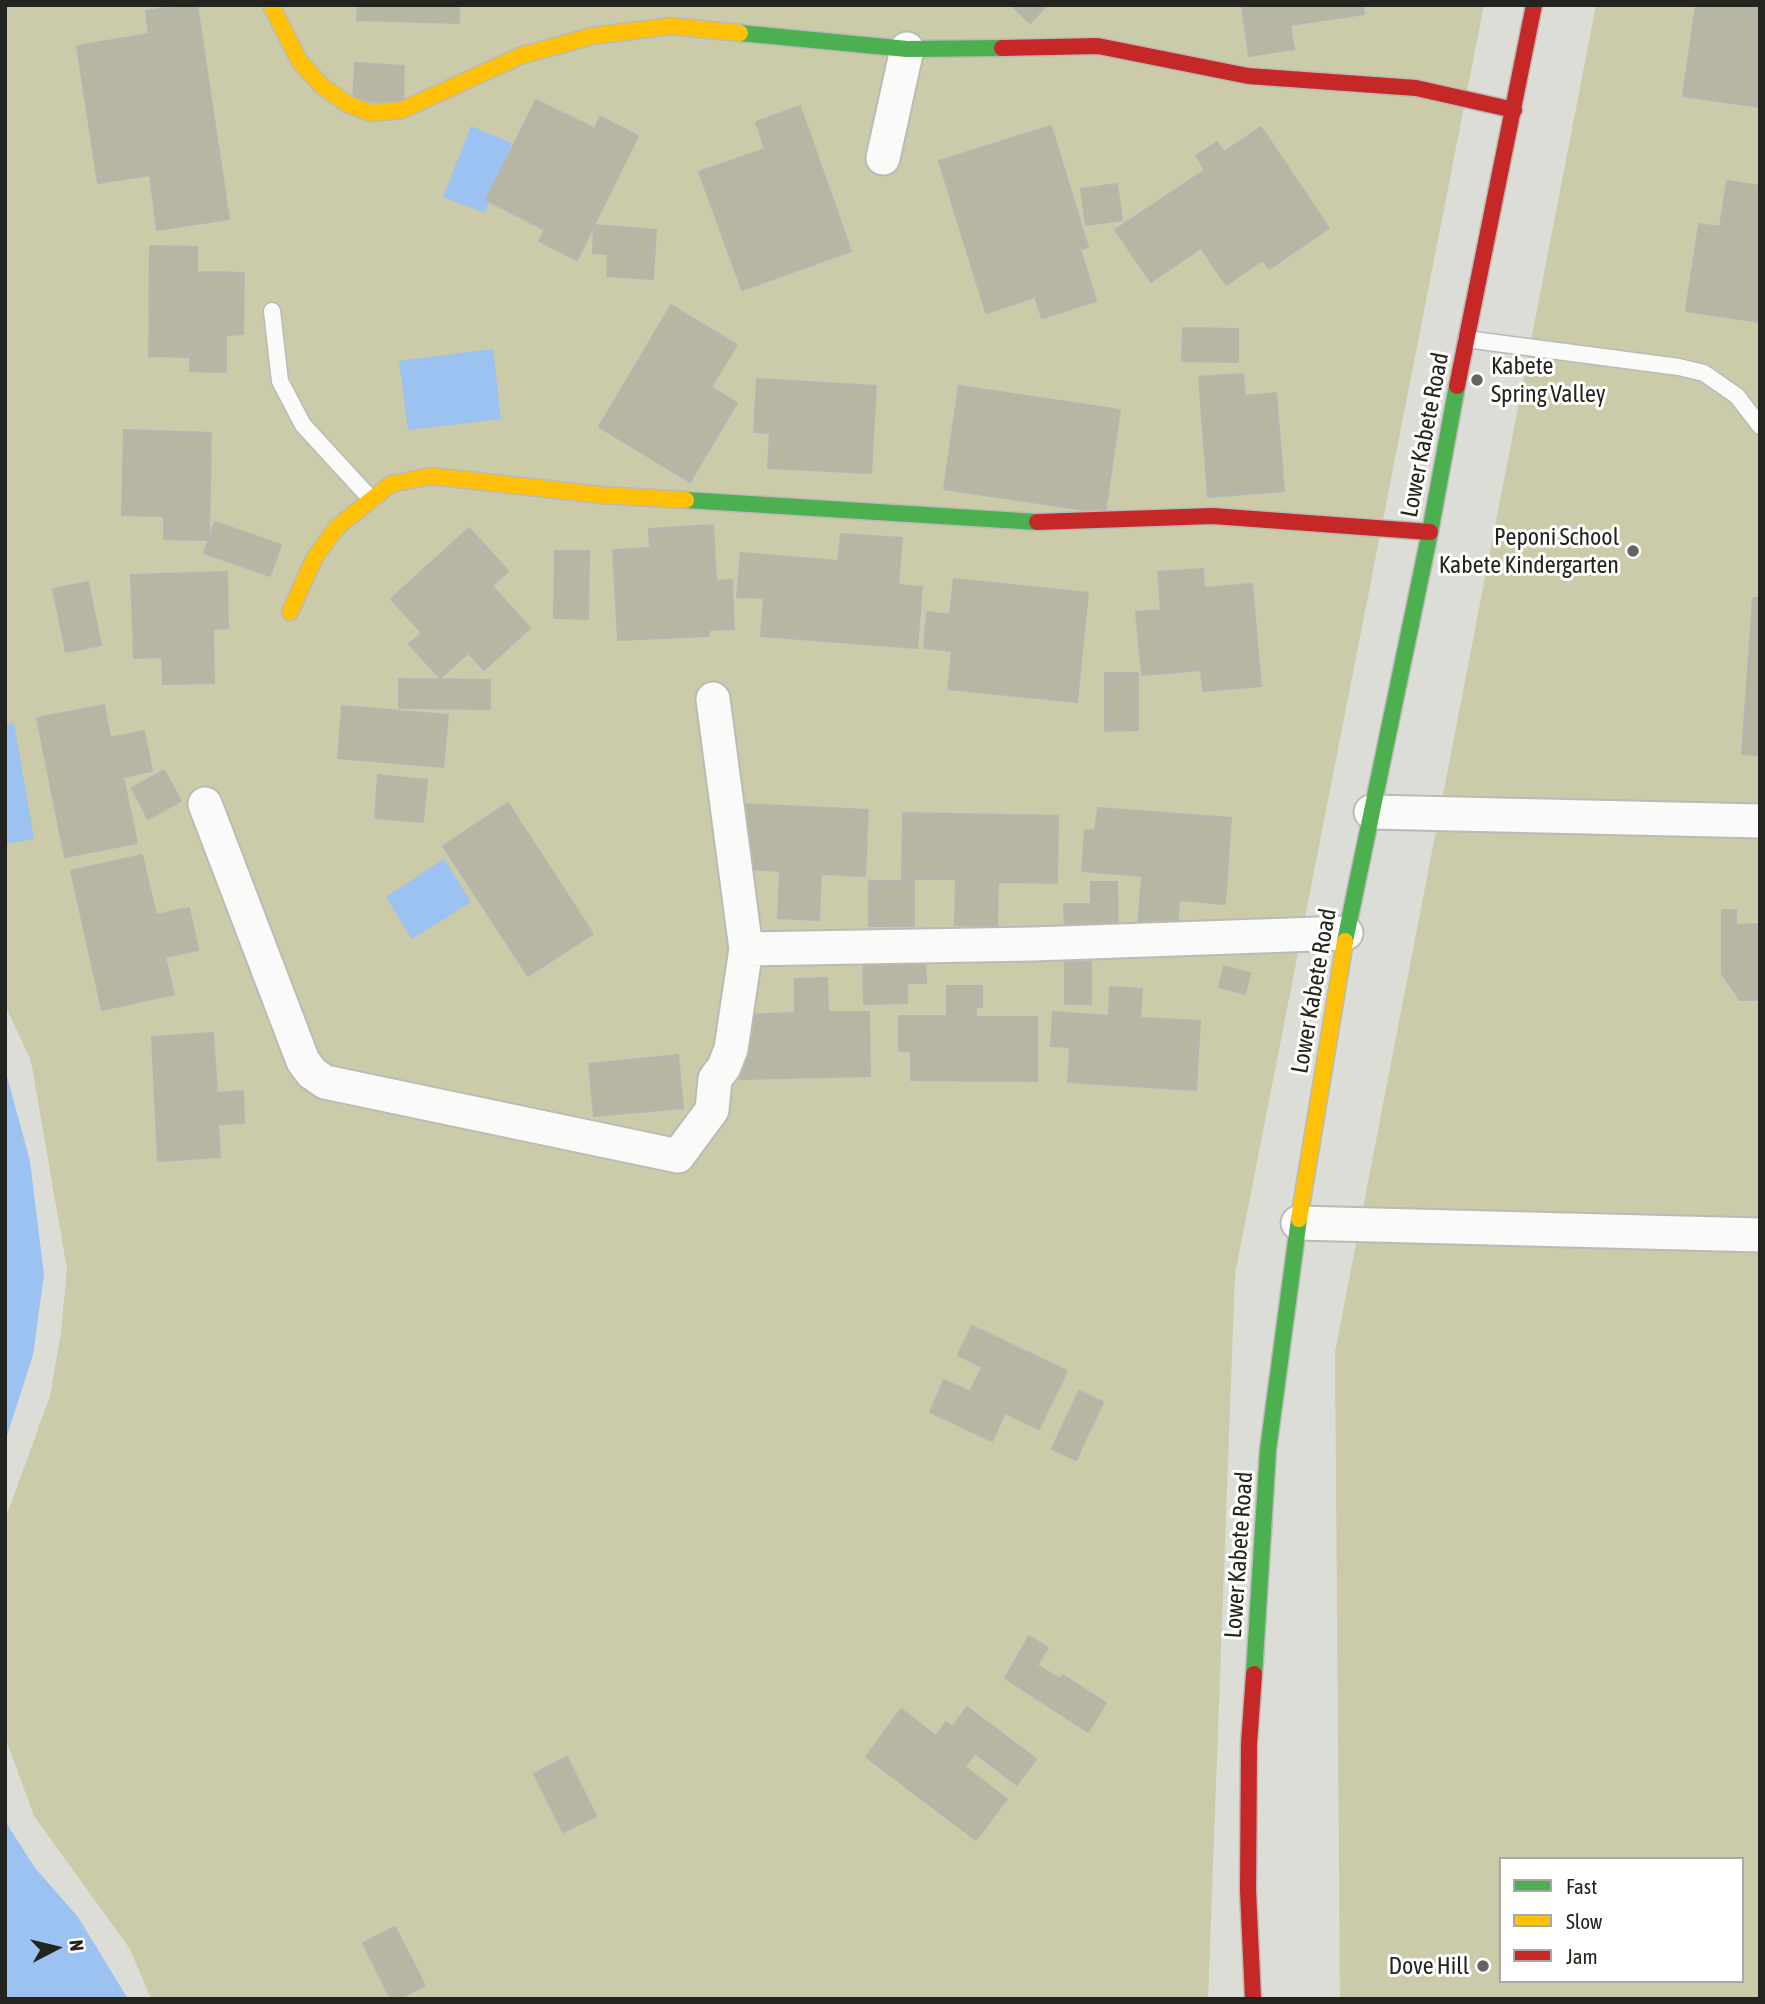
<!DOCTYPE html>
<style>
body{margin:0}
#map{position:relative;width:1765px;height:2004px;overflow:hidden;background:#ddddd8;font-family:"Asap Condensed",sans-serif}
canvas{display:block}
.frame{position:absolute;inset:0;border:7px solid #232320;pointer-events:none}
.legend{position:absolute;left:1499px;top:1857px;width:245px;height:126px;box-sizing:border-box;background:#fffffe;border:2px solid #a7a7a5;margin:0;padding:9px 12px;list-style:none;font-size:21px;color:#232320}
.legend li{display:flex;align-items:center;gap:14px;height:35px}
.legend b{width:35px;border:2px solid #a7a7a5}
.north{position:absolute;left:21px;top:1913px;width:70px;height:70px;-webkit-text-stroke:5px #fffffe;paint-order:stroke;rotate:83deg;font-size:19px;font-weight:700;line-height:28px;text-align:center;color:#232320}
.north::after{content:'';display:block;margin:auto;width:24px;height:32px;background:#232320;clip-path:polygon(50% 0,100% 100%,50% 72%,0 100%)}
</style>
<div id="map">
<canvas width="1765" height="2004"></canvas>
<div class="frame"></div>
<ul class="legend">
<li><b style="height:9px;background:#4caf50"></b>Fast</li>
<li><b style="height:9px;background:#ffc107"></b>Slow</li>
<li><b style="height:9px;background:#c62828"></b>Jam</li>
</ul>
<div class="north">N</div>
</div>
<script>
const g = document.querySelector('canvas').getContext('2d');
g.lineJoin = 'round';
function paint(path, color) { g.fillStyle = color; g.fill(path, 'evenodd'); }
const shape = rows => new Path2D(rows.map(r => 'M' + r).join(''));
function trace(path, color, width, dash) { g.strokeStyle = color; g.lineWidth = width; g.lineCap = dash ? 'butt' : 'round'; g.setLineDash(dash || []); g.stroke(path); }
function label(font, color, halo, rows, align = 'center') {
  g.font = font + ' "Asap Condensed",sans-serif'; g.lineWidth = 6; g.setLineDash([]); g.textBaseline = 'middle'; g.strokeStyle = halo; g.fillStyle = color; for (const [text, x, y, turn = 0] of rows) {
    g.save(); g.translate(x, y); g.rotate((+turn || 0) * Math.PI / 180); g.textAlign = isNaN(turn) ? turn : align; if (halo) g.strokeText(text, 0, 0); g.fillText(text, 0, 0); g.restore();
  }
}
const green = shape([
 [5,5,1484,5,1235,1274,1208,1999,151,1999,130,1949,34,1816,5,1737,5,1520,50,1396,61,1333,67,1269,31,1061,5,1005],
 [1596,5,1760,5,1760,1999,1340,1999,1335,1352],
 [1501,1859,1742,1859,1742,1981,1501,1981]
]);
const water = shape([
 [471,126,512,143,485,213,443,197],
 [493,349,501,419,408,430,399,361],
 [14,723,34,839,5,844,5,725],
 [444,859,471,902,412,939,386,897],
 [5,1069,30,1161,44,1275,33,1355,5,1442],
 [5,1821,35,1868,78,1917,128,1999,5,1999]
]);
const building = shape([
 [185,5,197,5,229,219,157,230,150,175,98,183,77,46,149,34,146,11,185,5],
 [358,5,459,5,459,23,357,20,358,5],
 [1011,5,1047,5,1030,23,1011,5],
 [1242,5,1363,5,1364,14,1290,25,1294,49,1249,56,1242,5],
 [1696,5,1760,5,1760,107,1683,96,1696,5],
 [355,63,404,66,403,103,353,100,355,63],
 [536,100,595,129,600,117,638,136,577,260,539,241,545,230,486,200,536,100],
 [800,106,851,251,742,290,699,172,765,149,756,122,800,106],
 [1051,126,1088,247,1080,249,1096,301,1042,318,1035,297,986,313,939,161,1051,126],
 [1261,127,1329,228,1269,269,1263,260,1226,285,1201,248,1151,282,1115,230,1205,170,1196,156,1217,142,1224,152,1261,127],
 [1727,181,1760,186,1760,322,1686,311,1699,224,1720,227,1727,181],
 [1117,184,1122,220,1086,225,1081,189,1117,184],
 [594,225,656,230,653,279,607,276,608,254,593,253,594,225],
 [150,246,197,247,197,272,244,273,243,334,226,335,226,372,190,371,190,357,149,356,150,246],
 [671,305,737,345,711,387,737,403,690,482,599,427,671,305],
 [1183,328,1238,329,1238,362,1182,361,1183,328],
 [1243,374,1245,396,1276,393,1284,491,1208,497,1199,377,1243,374],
 [757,379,876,386,871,473,768,468,770,433,754,432,757,379],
 [959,386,1120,410,1105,513,944,489,959,386],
 [124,430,211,433,209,540,164,539,164,516,122,515,124,430],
 [215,522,281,545,270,576,204,553,215,522],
 [713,525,716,581,732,580,734,629,709,630,709,636,618,640,613,550,650,548,649,529,713,525],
 [469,528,508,571,492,586,530,628,484,670,468,653,440,678,409,644,422,633,391,599,469,528],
 [841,534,902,538,898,585,922,587,917,648,761,636,764,598,737,597,741,553,838,561,841,534],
 [555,551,589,551,588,619,554,618,555,551],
 [1203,569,1204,588,1252,584,1261,686,1203,691,1201,670,1142,675,1136,612,1161,610,1158,572,1203,569],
 [227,572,228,628,213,629,214,683,163,684,162,657,134,658,131,575,227,572],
 [954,579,1088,593,1077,702,948,689,952,651,924,648,927,612,950,615,954,579],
 [88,582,101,645,66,652,53,589,88,582],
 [1753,598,1760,598,1760,756,1742,754,1753,598],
 [1105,673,1138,673,1138,730,1105,731,1105,673],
 [399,679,490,680,490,709,399,708,399,679],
 [104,705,110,738,144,731,152,771,123,777,137,843,65,857,37,718,104,705],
 [342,706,448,715,443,767,338,758,342,706],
 [164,770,181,801,148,819,132,788,164,770],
 [378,775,427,780,423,822,375,818,378,775],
 [508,803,593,934,528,976,443,846,508,803],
 [742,804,868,810,865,876,821,874,819,920,778,918,780,871,739,868,742,804],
 [1098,808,1231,818,1225,904,1179,900,1177,929,1138,926,1142,876,1082,871,1085,830,1095,831,1098,808],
 [903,813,1058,816,1057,883,998,882,997,926,955,925,956,879,902,879,903,813],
 [142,855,156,915,189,908,198,950,165,957,174,994,102,1010,71,871,142,855],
 [869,881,914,881,914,926,869,926,869,881],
 [1091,882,1117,882,1118,932,1065,933,1064,904,1091,904,1091,882],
 [1722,910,1736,910,1736,925,1760,924,1760,1000,1740,1000,1722,974,1722,910],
 [925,958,926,983,907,983,907,1003,864,1004,863,960,925,958],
 [1065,962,1091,962,1091,1004,1065,1004,1065,962],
 [1224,966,1250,973,1245,994,1219,987,1224,966],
 [827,978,828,1012,869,1012,870,1076,740,1079,739,1015,795,1013,795,979,827,978],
 [947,986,982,986,982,1007,976,1007,976,1017,1037,1017,1037,1081,911,1080,911,1051,899,1051,899,1016,947,1016,947,986],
 [1110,987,1142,989,1140,1018,1200,1021,1196,1090,1068,1082,1070,1047,1051,1046,1053,1012,1109,1016,1110,987],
 [213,1033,217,1093,243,1091,244,1123,218,1124,220,1157,158,1161,152,1037,213,1033],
 [678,1055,683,1108,594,1116,589,1064,678,1055],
 [972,1326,1067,1371,1039,1429,1005,1413,992,1441,930,1412,944,1380,970,1392,982,1367,958,1355,972,1326],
 [1079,1391,1103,1402,1076,1460,1052,1449,1079,1391],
 [1029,1636,1048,1648,1037,1665,1060,1679,1063,1675,1106,1703,1088,1732,1005,1678,1029,1636],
 [967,1707,1036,1759,1017,1785,975,1753,965,1767,1007,1799,976,1840,866,1757,901,1709,936,1736,946,1722,952,1727,967,1707],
 [567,1757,596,1816,563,1832,534,1774,567,1757],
 [395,1927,425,1986,398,1999,391,1999,363,1943,395,1927]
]);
const lane = shape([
 [272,311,280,381,303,425,371,499],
 [1466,339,1679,367,1704,373,1737,396,1760,426]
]);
const street = shape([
 [883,158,907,49],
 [205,804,303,1061,312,1073,325,1082,678,1156,712,1110,715,1079,724,1067,731,1049,746,949,713,699],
 [1371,812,1760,821],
 [746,949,1033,944,1346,933],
 [1298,1223,1760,1235]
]);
const fast = shape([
 [740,33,907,49,1002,48],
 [686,500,1037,522],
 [1345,941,1430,532,1457,386],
 [1254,1674,1268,1450,1299,1219]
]);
const slow = shape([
 [271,5,300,62,322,86,347,104,371,113,402,110,520,56,592,36,671,26,740,33],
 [290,612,315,557,337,527,391,484,431,476,601,495,686,500],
 [1299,1219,1345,941]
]);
const jam = shape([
 [1002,48,1098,46,1248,76,1416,88,1514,110],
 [1457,386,1534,5],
 [1037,522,1213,516,1430,532],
 [1253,1999,1248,1890,1249,1744,1254,1674]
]);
const markers = [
 [1477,380,7,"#646460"],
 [1633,551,7,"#646460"],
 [1483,1966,7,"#646460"]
];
const poiNames = [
 ["Kabete",1491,366,"left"],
 ["Spring Valley",1491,394,"left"],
 ["Peponi School",1619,537],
 ["Kabete Kindergarten",1619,565],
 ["Dove Hill",1469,1966]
];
const streetNames = [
 ["Lower Kabete Road",1425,435,-79],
 ["Lower Kabete Road",1314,991,-80],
 ["Lower Kabete Road",1239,1555,-86]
];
paint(green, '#cbcaa9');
paint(water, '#9bc2f0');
paint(building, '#b7b6a3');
trace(building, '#b5b5b2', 2);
trace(lane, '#babab7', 19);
trace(street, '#babab7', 37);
trace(fast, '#babab7', 19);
trace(slow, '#babab7', 19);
trace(jam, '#babab7', 19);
trace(lane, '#fafaf9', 16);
trace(street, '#fafaf9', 33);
trace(fast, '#4caf50', 16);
trace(slow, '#ffc107', 16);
trace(jam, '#c62828', 16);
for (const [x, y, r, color] of markers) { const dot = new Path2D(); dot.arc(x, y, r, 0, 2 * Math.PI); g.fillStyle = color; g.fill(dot); trace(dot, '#fffffe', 2.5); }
label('24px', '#232320', '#fffffe', poiNames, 'right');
label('24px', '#232320', '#fffffe', streetNames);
</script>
